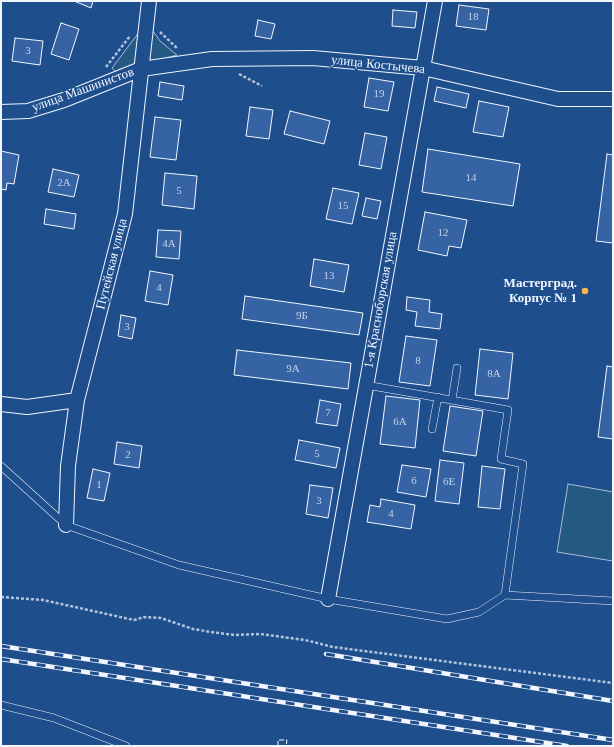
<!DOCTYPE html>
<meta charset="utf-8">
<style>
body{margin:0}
#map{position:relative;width:614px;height:747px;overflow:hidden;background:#1f4e8c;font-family:Georgia,serif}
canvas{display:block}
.frame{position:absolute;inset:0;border:2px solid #f2f6ff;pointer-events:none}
</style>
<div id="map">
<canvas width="614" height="747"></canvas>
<div class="frame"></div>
</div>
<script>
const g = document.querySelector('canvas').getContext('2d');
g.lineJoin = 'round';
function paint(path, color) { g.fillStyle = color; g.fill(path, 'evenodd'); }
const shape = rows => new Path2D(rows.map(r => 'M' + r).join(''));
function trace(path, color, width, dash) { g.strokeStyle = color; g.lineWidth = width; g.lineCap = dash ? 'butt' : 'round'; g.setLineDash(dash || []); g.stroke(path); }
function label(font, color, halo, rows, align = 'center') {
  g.font = font + ' Georgia,serif'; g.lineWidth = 3; g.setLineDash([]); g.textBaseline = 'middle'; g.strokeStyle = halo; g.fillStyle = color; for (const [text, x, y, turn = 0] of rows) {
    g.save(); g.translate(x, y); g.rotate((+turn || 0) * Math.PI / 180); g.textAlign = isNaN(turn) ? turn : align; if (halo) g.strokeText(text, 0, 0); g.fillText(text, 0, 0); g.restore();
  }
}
const green = shape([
 [150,27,160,41,177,55,147,63,150,27],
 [137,35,139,41,135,65,117,73,112,68,137,35],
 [568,484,613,492,613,561,557,552,568,484]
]);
const building = shape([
 [74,1,93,1,91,8,74,1],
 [459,5,489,9,486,30,456,26,459,5],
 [393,10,417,12,415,28,392,26,393,10],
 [258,20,275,24,271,39,255,36,258,20],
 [61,23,79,29,69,60,51,54,61,23],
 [15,38,43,41,40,65,12,61,15,38],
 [369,78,394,82,388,111,364,107,369,78],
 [160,82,184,86,182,100,158,96,160,82],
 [437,87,469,94,466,108,434,101,437,87],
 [479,101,509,107,503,137,473,132,479,101],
 [250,107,273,110,269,139,246,136,250,107],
 [290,111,330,121,324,144,284,134,290,111],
 [155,117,181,120,176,160,150,157,155,117],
 [365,133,387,137,381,169,359,165,365,133],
 [428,149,520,164,513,206,422,192,428,149],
 [1,151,19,155,14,184,7,183,6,190,1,189,1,151],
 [607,154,613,155,613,243,596,241,607,154],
 [53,169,79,175,74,197,48,192,53,169],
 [165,173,197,176,194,209,162,205,165,173],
 [333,188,359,193,352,224,326,219,333,188],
 [366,198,381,201,377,219,362,216,366,198],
 [46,209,76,214,74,229,44,224,46,209],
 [425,212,467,220,461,248,449,246,447,256,418,250,425,212],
 [158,230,181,231,179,259,156,257,158,230],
 [314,259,349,265,344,292,310,286,314,259],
 [150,271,173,275,168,305,145,301,150,271],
 [245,296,363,313,359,335,242,319,245,296],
 [407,297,430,300,429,312,442,314,440,329,415,326,417,312,406,310,407,297],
 [121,315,136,318,132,339,118,336,121,315],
 [406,336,437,340,430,386,399,382,406,336],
 [480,349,513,353,508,399,475,395,480,349],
 [237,350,351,363,348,389,234,375,237,350],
 [607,366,613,367,613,439,598,437,607,366],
 [386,396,420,400,415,448,380,444,386,396],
 [320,400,341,404,337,426,316,423,320,400],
 [450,406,483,411,476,456,443,451,450,406],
 [299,440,340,448,336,468,295,460,299,440],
 [117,442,142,446,139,468,114,464,117,442],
 [440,460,464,463,459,504,435,501,440,460],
 [402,465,431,469,426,497,397,492,402,465],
 [482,466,505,469,500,509,478,507,482,466],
 [93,469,110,473,104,501,87,498,93,469],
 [310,485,333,488,328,518,306,514,310,485],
 [381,499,415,505,411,529,367,522,370,505,380,507,381,499]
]);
const path = shape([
 [160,32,178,49],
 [106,67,130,36],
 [239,74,262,86],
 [1,597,43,600,134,620,144,617,161,618,193,629,211,632,234,635,260,634,305,640,333,647,613,683]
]);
const service = shape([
 [366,385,508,410,501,459,523,464,505,595],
 [452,400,457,368],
 [432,429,438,397],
 [1,466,66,525,179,565,328,599,447,619,479,612,505,595,613,601],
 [1,705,54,718,126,746]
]);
const minor = shape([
 [1,112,28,111,64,100,141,69,212,59,313,58,423,68,558,99,613,99],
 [1,404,27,407,77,400],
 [66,525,68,466,77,400,125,214,149,1],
 [328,599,435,1]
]);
const rail = shape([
 [1,646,613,740],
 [326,654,613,701],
 [1,659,567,746]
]);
const fence = shape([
 [278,746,278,740,287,740,286,746]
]);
const markers = [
 [585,291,4,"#ffb74d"]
];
const numberNames = [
 ["18",473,17],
 ["3",28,51],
 ["19",379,94],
 ["14",471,178],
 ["2А",64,183],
 ["5",179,191],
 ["15",343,206],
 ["12",443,233],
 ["4А",169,244],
 ["13",329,276],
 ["4",159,288],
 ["9Б",302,316],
 ["3",127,327],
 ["8",418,361],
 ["9А",293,369],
 ["8А",494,374],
 ["7",328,413],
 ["6А",400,422],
 ["5",317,454],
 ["2",128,455],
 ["6",414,481],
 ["6Е",449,482],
 ["1",99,485],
 ["3",319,501],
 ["4",391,514]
];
const streetNames = [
 ["улица Костычева",378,65,6],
 ["улица Машинистов",83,90,-20],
 ["Путейская улица",112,264,-76],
 ["1-я Красноборская улица",381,300,-80]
];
const poiNames = [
 ["Мастерград.",577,284],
 ["Корпус № 1",577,299]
];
paint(green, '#245a82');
trace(green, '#a8bbd7', 1);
paint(building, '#3563a3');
trace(building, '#f2f6ff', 1);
trace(service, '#f2f6ff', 8);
trace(minor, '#f2f6ff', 16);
trace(path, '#b3c4dc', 2.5, [3, 2]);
trace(service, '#1f4e8c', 7);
trace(minor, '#1f4e8c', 14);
trace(rail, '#f2f6ff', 4.5);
trace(rail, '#1f4e8c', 3, [9]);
trace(fence, '#f2f6ff', 1, [5, 2]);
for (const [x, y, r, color] of markers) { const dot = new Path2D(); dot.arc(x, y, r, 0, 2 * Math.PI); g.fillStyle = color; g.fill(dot); trace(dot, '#1f4e8c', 1.5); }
label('11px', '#c3d1e8', null, numberNames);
label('13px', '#f2f6ff', '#1f4e8c', streetNames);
label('bold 13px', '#f2f6ff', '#1f4e8c', poiNames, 'right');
</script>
